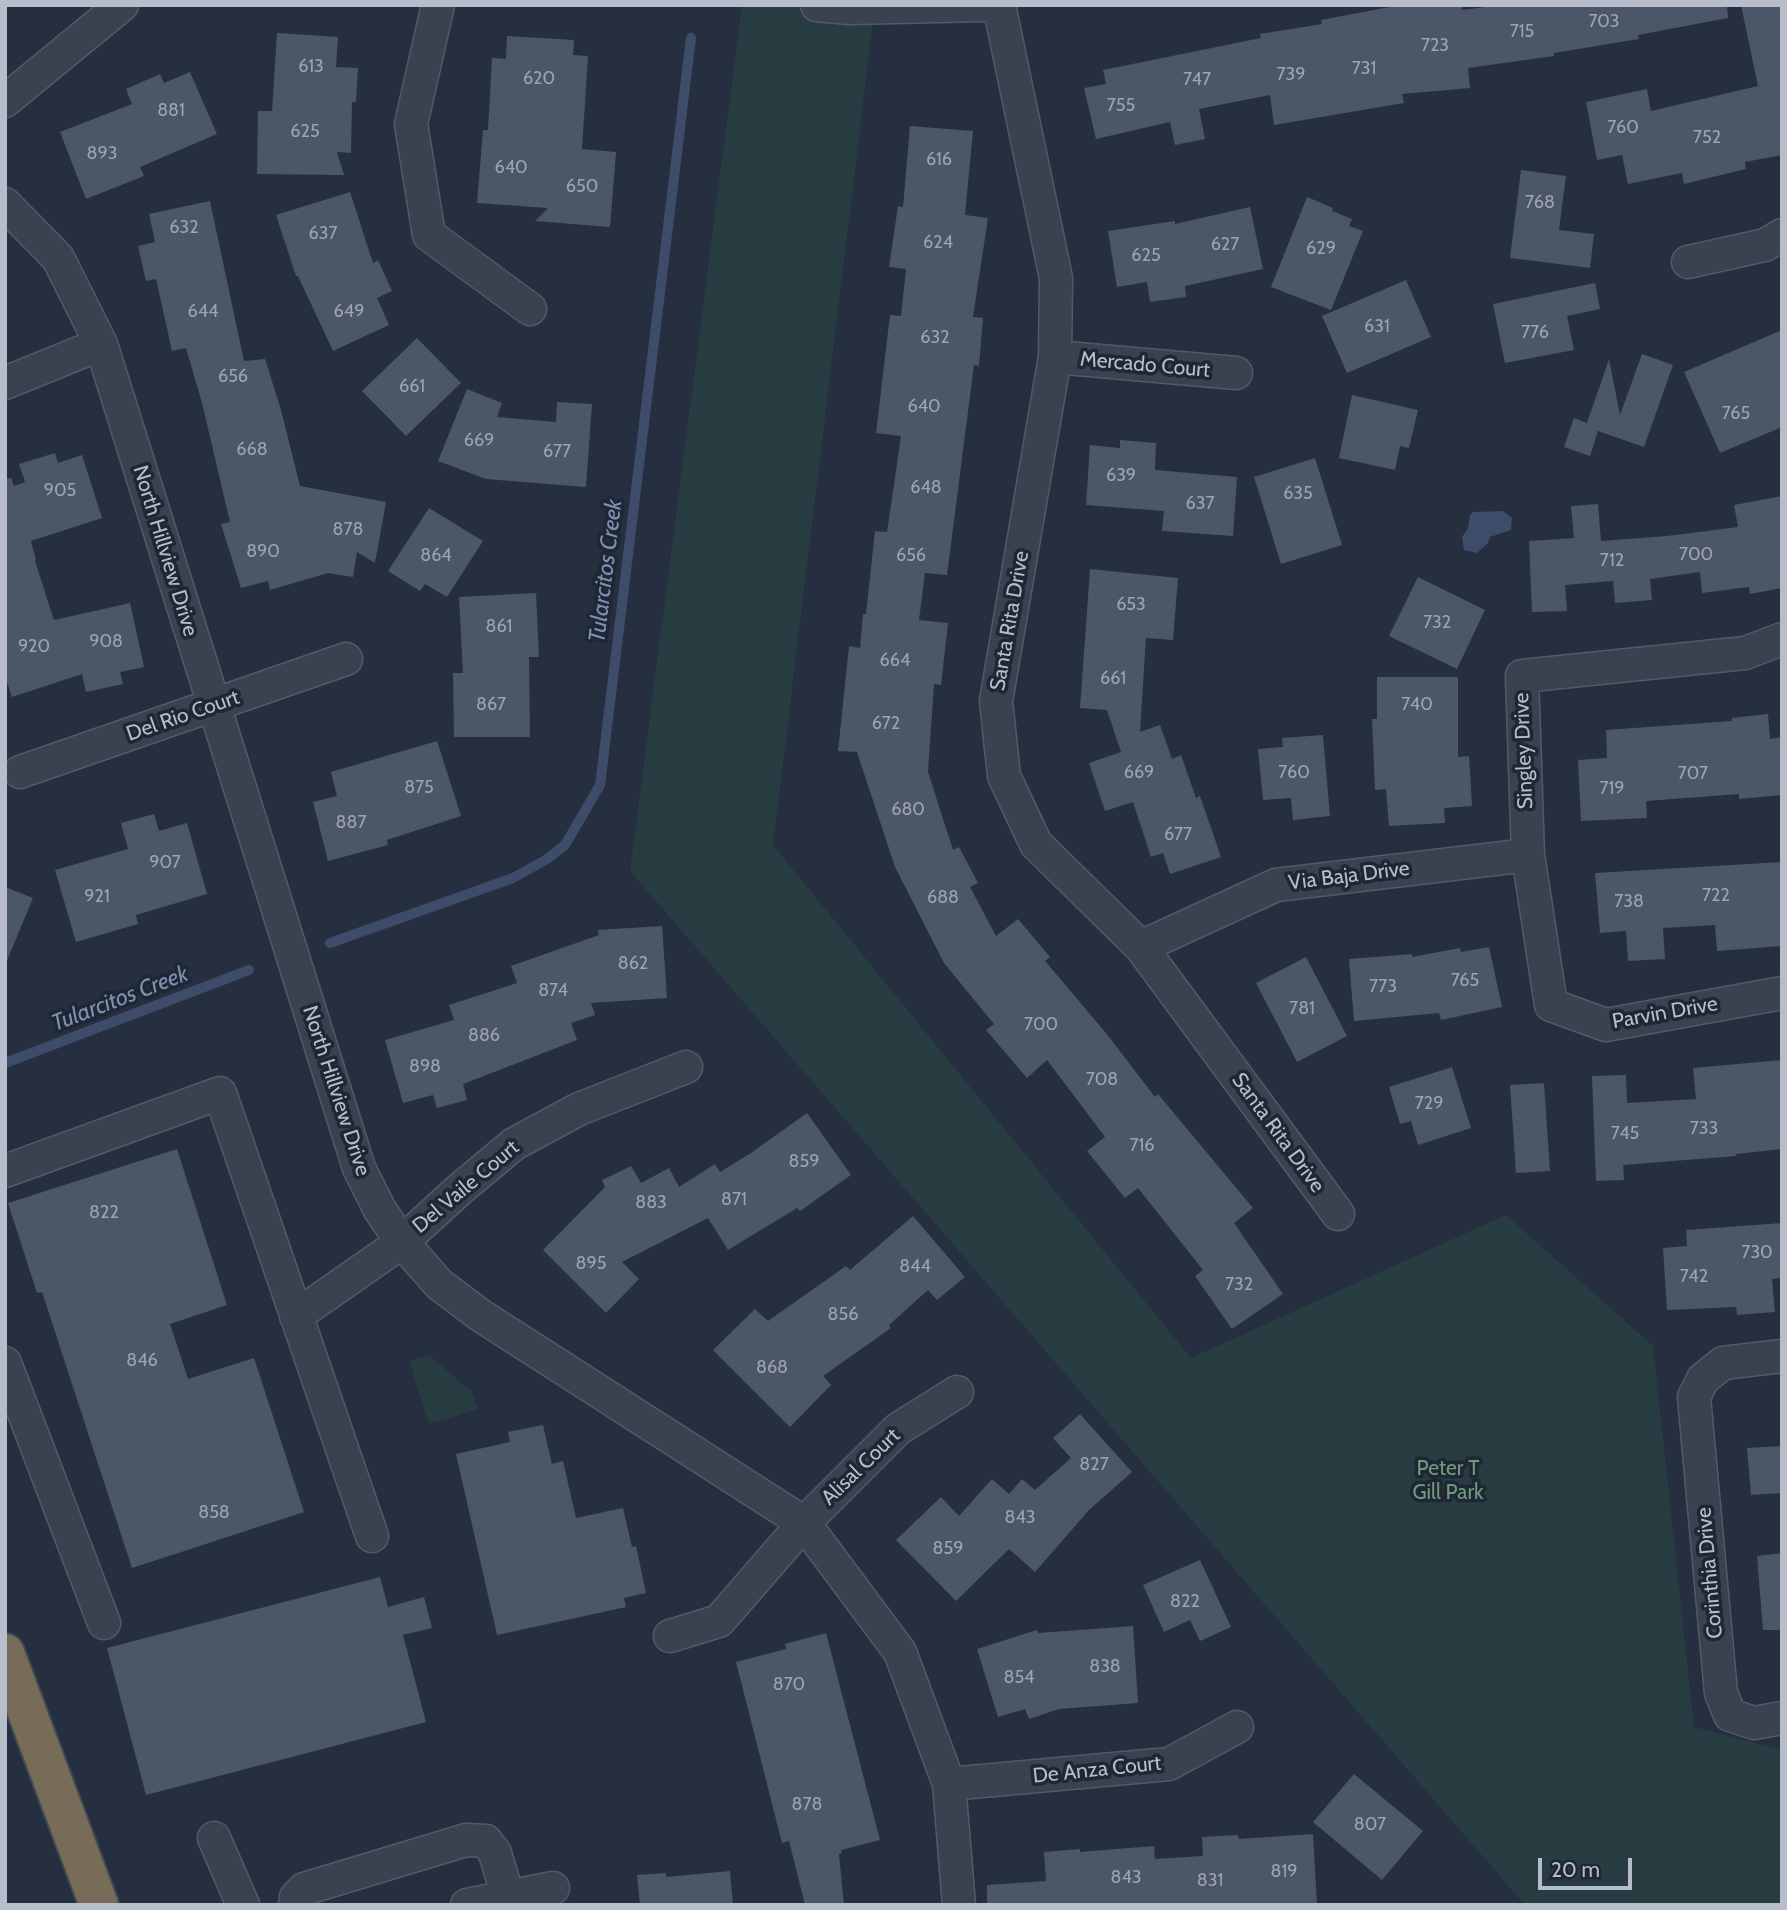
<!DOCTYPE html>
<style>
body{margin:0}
#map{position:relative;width:1787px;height:1910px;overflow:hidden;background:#262f40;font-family:Cabin,sans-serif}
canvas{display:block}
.frame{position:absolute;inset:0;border:7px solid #b7bdca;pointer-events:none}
.scale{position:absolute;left:1538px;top:1858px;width:94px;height:32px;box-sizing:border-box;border:4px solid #b7bdca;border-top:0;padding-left:9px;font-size:21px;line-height:24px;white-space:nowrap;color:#b7bdca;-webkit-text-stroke:5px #1f2735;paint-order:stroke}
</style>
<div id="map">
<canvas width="1787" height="1910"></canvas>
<div class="frame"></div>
<div class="scale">20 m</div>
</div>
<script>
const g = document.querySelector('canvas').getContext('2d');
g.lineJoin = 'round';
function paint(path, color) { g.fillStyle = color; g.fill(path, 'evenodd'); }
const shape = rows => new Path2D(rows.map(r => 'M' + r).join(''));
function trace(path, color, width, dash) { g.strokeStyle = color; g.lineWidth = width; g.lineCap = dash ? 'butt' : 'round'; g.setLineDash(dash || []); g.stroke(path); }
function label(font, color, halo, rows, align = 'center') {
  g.font = font + ' Cabin,sans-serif'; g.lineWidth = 7; g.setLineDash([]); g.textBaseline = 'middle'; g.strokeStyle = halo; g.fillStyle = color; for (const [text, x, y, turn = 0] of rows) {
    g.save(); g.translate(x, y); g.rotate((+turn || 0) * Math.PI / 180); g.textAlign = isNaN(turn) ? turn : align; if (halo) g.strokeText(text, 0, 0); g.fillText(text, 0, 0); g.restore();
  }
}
const green = shape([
 [742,5,875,5,773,845,1191,1358,1506,1215,1653,1346,1694,1727,1782,1750,1782,1905,1525,1905,630,871],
 [429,1355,472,1392,478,1409,429,1424,409,1361]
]);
const water = shape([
 [1503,511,1512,518,1511,530,1490,537,1488,543,1477,553,1464,550,1462,537,1468,528,1470,515,1473,512]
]);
const stream = shape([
 [330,943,513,878,547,859,565,845,600,785,691,38],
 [5,1063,249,970]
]);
const building = shape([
 [1400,5,1462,5,1462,10,1501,5,1727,5,1728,18,1638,35,1639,39,1554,53,1554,56,1468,68,1470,88,1402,94,1404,103,1274,125,1270,95,1199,109,1205,139,1175,145,1170,122,1096,139,1084,88,1106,84,1103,70,1261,38,1260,34,1322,24,1321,20],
 [1741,5,1782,5,1782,155,1745,162,1746,169,1684,184,1682,173,1628,184,1622,155,1597,160,1586,102,1647,89,1651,111,1758,86],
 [277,33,338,37,336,67,358,68,356,102,352,102,351,153,337,152,344,175,257,174,258,111,272,111],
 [507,36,574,40,573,55,588,56,582,149,616,152,610,227,535,221,548,208,477,203,483,130,488,130,492,58,506,59],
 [190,72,217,134,140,167,144,176,86,199,60,132,132,104,126,89,160,74,164,83],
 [910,126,973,131,965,215,988,218,973,317,983,318,979,366,974,365,947,575,925,573,919,620,948,623,941,685,934,684,928,772,953,850,959,847,978,883,970,887,996,936,1018,919,1050,957,1045,961,1106,1033,1155,1097,1158,1094,1253,1208,1234,1223,1283,1294,1232,1329,1195,1276,1203,1270,1138,1188,1125,1198,1087,1151,1105,1137,1047,1060,1027,1078,986,1030,994,1024,944,963,895,867,857,752,838,751,849,646,860,648,863,614,866,614,875,531,887,532,901,436,876,433,890,315,901,316,906,269,889,267,898,206,903,207],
 [1521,170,1566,176,1559,230,1594,234,1590,268,1510,258],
 [350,192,373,263,378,260,392,291,377,298,389,325,333,351,298,276,296,276,276,215],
 [1307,197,1333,208,1332,211,1352,219,1349,226,1363,231,1331,310,1271,287],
 [210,201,244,361,265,359,281,410,300,486,386,502,375,563,357,552,353,577,328,573,270,590,268,581,241,588,221,524,230,522,202,403,186,348,172,351,156,279,146,281,138,246,155,242,149,214],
 [1250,207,1263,269,1185,286,1186,297,1150,302,1147,282,1117,287,1108,231,1175,221,1175,224],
 [1406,280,1431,337,1347,373,1322,316],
 [1595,283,1600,309,1567,316,1574,350,1505,363,1493,304],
 [1782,330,1782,427,1720,453,1684,372],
 [417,338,461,383,406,436,362,391],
 [1642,354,1673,365,1644,447,1598,431,1590,456,1564,447,1574,418,1587,423,1609,359,1620,415],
 [467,389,502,403,497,417,556,422,557,402,592,404,586,487,486,479,438,461],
 [1352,395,1418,410,1409,448,1400,446,1395,470,1339,458],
 [1120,440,1156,443,1155,470,1237,477,1233,536,1162,531,1164,511,1086,505,1090,445,1120,448],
 [55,453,58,463,82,455,102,518,31,541,36,560,35,561,54,620,130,603,144,667,120,672,123,684,86,692,82,674,12,697,5,676,5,479,11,478,14,486,25,482,19,464],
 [1315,458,1342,545,1281,564,1254,477],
 [1782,496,1782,588,1750,594,1749,587,1702,593,1700,572,1650,579,1652,600,1615,603,1613,581,1565,585,1567,611,1532,612,1529,541,1574,538,1571,506,1598,504,1601,541,1667,536,1738,527,1734,505],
 [429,508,483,541,447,597,425,584,420,591,388,571],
 [1090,569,1178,578,1173,640,1146,638,1140,732,1160,725,1172,759,1181,755,1196,798,1200,796,1221,857,1170,874,1163,853,1151,857,1133,802,1105,811,1089,763,1121,752,1107,710,1080,708],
 [1418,577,1485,610,1457,669,1389,636],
 [536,593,539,657,529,657,530,737,454,737,453,673,463,673,459,597],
 [1377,677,1458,677,1458,757,1469,756,1472,806,1444,808,1445,823,1389,826,1386,789,1375,790,1372,719,1377,719],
 [1768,714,1770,739,1782,737,1782,795,1739,799,1739,794,1646,801,1647,818,1581,821,1578,760,1607,758,1606,730,1732,721,1732,718],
 [1323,735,1330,816,1293,820,1291,798,1263,800,1258,749,1283,747,1282,738],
 [437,741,461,816,387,840,388,845,328,861,313,802,337,796,331,772],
 [154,814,159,831,187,823,207,894,136,915,138,924,76,942,55,870,128,849,121,823],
 [1782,862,1782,946,1717,951,1715,925,1663,928,1665,959,1628,961,1626,931,1600,933,1595,873],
 [5,887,33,898,6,963,5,963],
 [662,926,667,998,591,1003,595,1015,571,1023,577,1040,463,1084,467,1100,437,1108,433,1095,403,1103,385,1040,454,1020,449,1005,517,983,511,966,599,935,598,930],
 [1489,947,1502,1007,1441,1020,1439,1013,1354,1021,1349,959,1412,954,1412,957,1460,948,1461,952],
 [1306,957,1347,1036,1297,1062,1256,983],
 [1782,1060,1782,1149,1736,1154,1736,1156,1623,1165,1624,1180,1596,1181,1592,1076,1626,1075,1627,1103,1696,1099,1693,1068],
 [1452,1067,1471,1128,1418,1145,1411,1121,1400,1124,1389,1087],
 [1544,1083,1550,1171,1516,1173,1510,1085],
 [807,1113,851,1175,800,1211,797,1208,728,1250,708,1218,622,1262,639,1279,606,1313,543,1250,605,1187,602,1180,631,1166,641,1183,669,1168,679,1187,715,1164,720,1172,751,1153],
 [177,1149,227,1305,170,1324,188,1379,254,1358,304,1512,132,1568,42,1292,37,1293,8,1203],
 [913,1216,965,1277,937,1300,928,1290,889,1325,891,1328,823,1376,831,1385,790,1427,713,1350,755,1309,768,1321,846,1266,850,1270],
 [1782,1223,1782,1278,1772,1279,1775,1312,1737,1315,1736,1307,1667,1310,1663,1248,1687,1246,1686,1230],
 [1080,1414,1132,1472,1089,1510,1035,1572,1009,1549,956,1601,896,1540,941,1497,959,1516,992,1479,1009,1494,1022,1479,1035,1490,1071,1458,1053,1438],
 [543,1425,552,1464,563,1461,576,1518,623,1508,632,1547,636,1546,646,1593,624,1598,626,1607,497,1635,456,1454,510,1442,508,1432],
 [1782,1446,1782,1493,1751,1495,1747,1448],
 [1782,1553,1782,1630,1763,1630,1757,1556],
 [1200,1560,1231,1627,1200,1641,1190,1620,1164,1632,1143,1585],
 [380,1577,388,1607,424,1597,432,1628,403,1635,426,1722,146,1795,107,1648],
 [1133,1626,1138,1703,1059,1709,1029,1719,1025,1709,998,1717,977,1649,1037,1630,1038,1633],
 [826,1633,880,1840,841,1850,842,1853,839,1854,844,1905,805,1905,789,1841,782,1843,736,1662,786,1649,785,1644],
 [1354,1774,1423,1831,1382,1880,1313,1822],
 [1313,1834,1317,1905,987,1905,987,1885,1046,1881,1044,1852,1080,1849,1080,1852,1154,1846,1155,1859,1203,1856,1202,1837,1238,1835,1239,1839],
 [730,1871,733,1905,640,1905,637,1875,666,1873,666,1877]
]);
const minor = shape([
 [438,5,411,124,429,235,530,309],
 [817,5,849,8,984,5],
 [999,5,1056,278,1055,357,996,701,1004,776,1036,844,1141,947,1338,1214],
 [5,101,122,5],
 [5,204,58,258,101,344,359,1168,380,1210,402,1242,439,1284,480,1315,804,1523,900,1652,949,1784,959,1905],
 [1688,262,1765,245,1782,235],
 [1055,357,1236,373],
 [5,383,101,344],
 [1782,639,1745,653,1522,676,1528,855,1551,1005,1606,1025,1782,993],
 [20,772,346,659],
 [1141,947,1276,885,1528,855],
 [5,1171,220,1093,372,1536],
 [296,1316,402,1242,460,1189,514,1144,579,1109,686,1067],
 [1782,1356,1723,1363,1703,1379,1694,1397,1721,1693,1730,1715,1754,1723,1782,1718],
 [5,1363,104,1623],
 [670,1636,719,1621,804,1523,898,1429,957,1392],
 [949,1784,1169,1764,1237,1727],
 [214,1838,243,1905],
 [295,1905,296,1897,304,1889,466,1840,486,1841,495,1853,508,1897],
 [467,1905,553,1888]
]);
const highway = shape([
 [5,1653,99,1905]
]);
const numberNames = [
 ["703",1604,22],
 ["715",1522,32],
 ["723",1435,46],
 ["613",311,67],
 ["731",1364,69],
 ["739",1291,75],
 ["620",539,79],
 ["747",1197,80],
 ["755",1121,106],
 ["881",171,111],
 ["760",1623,128],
 ["625",305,132],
 ["752",1707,138],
 ["893",102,154],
 ["616",939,160],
 ["640",511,168],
 ["650",582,187],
 ["768",1540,203],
 ["632",184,228],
 ["637",323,234],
 ["624",938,243],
 ["627",1225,245],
 ["629",1321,249],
 ["625",1146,256],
 ["644",203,312],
 ["649",349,312],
 ["631",1377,327],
 ["776",1535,333],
 ["632",935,338],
 ["656",233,377],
 ["661",412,387],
 ["640",924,407],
 ["765",1736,414],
 ["669",479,441],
 ["668",252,450],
 ["677",557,452],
 ["639",1121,476],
 ["648",926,488],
 ["905",60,491],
 ["635",1298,494],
 ["637",1200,504],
 ["878",348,530],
 ["890",263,552],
 ["700",1696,555],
 ["864",436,556],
 ["656",911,556],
 ["712",1612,561],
 ["653",1131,605],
 ["732",1437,623],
 ["861",499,627],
 ["908",106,642],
 ["920",34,647],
 ["664",895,661],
 ["661",1113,679],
 ["867",491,705],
 ["740",1417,705],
 ["672",886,724],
 ["669",1139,773],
 ["760",1294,773],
 ["707",1693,774],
 ["875",419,788],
 ["719",1612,789],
 ["680",908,810],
 ["887",351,823],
 ["677",1178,835],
 ["907",165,863],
 ["722",1716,896],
 ["921",97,897],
 ["688",943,898],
 ["738",1629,902],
 ["862",633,964],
 ["765",1465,981],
 ["773",1383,987],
 ["874",553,991],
 ["781",1302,1009],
 ["700",1041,1025],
 ["886",484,1036],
 ["898",425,1067],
 ["708",1102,1080],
 ["729",1429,1104],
 ["733",1704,1129],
 ["745",1625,1134],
 ["716",1142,1146],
 ["859",804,1162],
 ["871",734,1200],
 ["883",651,1203],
 ["822",104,1213],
 ["730",1757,1253],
 ["895",591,1264],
 ["844",915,1267],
 ["742",1694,1277],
 ["732",1239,1285],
 ["856",843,1315],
 ["846",142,1361],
 ["868",772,1368],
 ["827",1094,1465],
 ["858",214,1513],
 ["843",1020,1518],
 ["859",948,1549],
 ["822",1185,1602],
 ["838",1105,1667],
 ["854",1019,1678],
 ["870",789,1685],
 ["878",807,1805],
 ["807",1370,1825],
 ["819",1284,1872],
 ["843",1126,1878],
 ["831",1210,1881]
];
const streetNames = [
 ["Mercado Court",1145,365,5],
 ["North Hillview Drive",165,551,73],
 ["Santa Rita Drive",1010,621,-80],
 ["Del Rio Court",183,716,-19],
 ["Singley Drive",1524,751,-92],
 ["Via Baja Drive",1349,876,-7],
 ["Parvin Drive",1665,1013,-10],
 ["North Hillview Drive",336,1091,72],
 ["Santa Rita Drive",1278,1133,54],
 ["Del Vaile Court",466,1187,-40],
 ["Alisal Court",861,1467,-44],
 ["Corinthia Drive",1710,1573,-95],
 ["De Anza Court",1097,1770,-6]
];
const parkNames = [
 ["Peter T",1448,1469],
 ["Gill Park",1448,1493]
];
const waterNames = [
 ["Tularcitos Creek",606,571,-83],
 ["Tularcitos Creek",120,999,-21]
];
paint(green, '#283d41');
paint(water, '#3c4c69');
trace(stream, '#3c4c69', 10);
paint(building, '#4c5669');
trace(minor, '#525a67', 35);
trace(highway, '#424a57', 42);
trace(minor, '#3a4250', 32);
trace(highway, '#766c57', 38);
label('18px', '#9ca3b2', null, numberNames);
label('21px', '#b7bdca', '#1f2735', streetNames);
label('21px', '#6f9b7c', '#1f2735', parkNames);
label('italic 23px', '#7f91b2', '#1f2735', waterNames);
</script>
